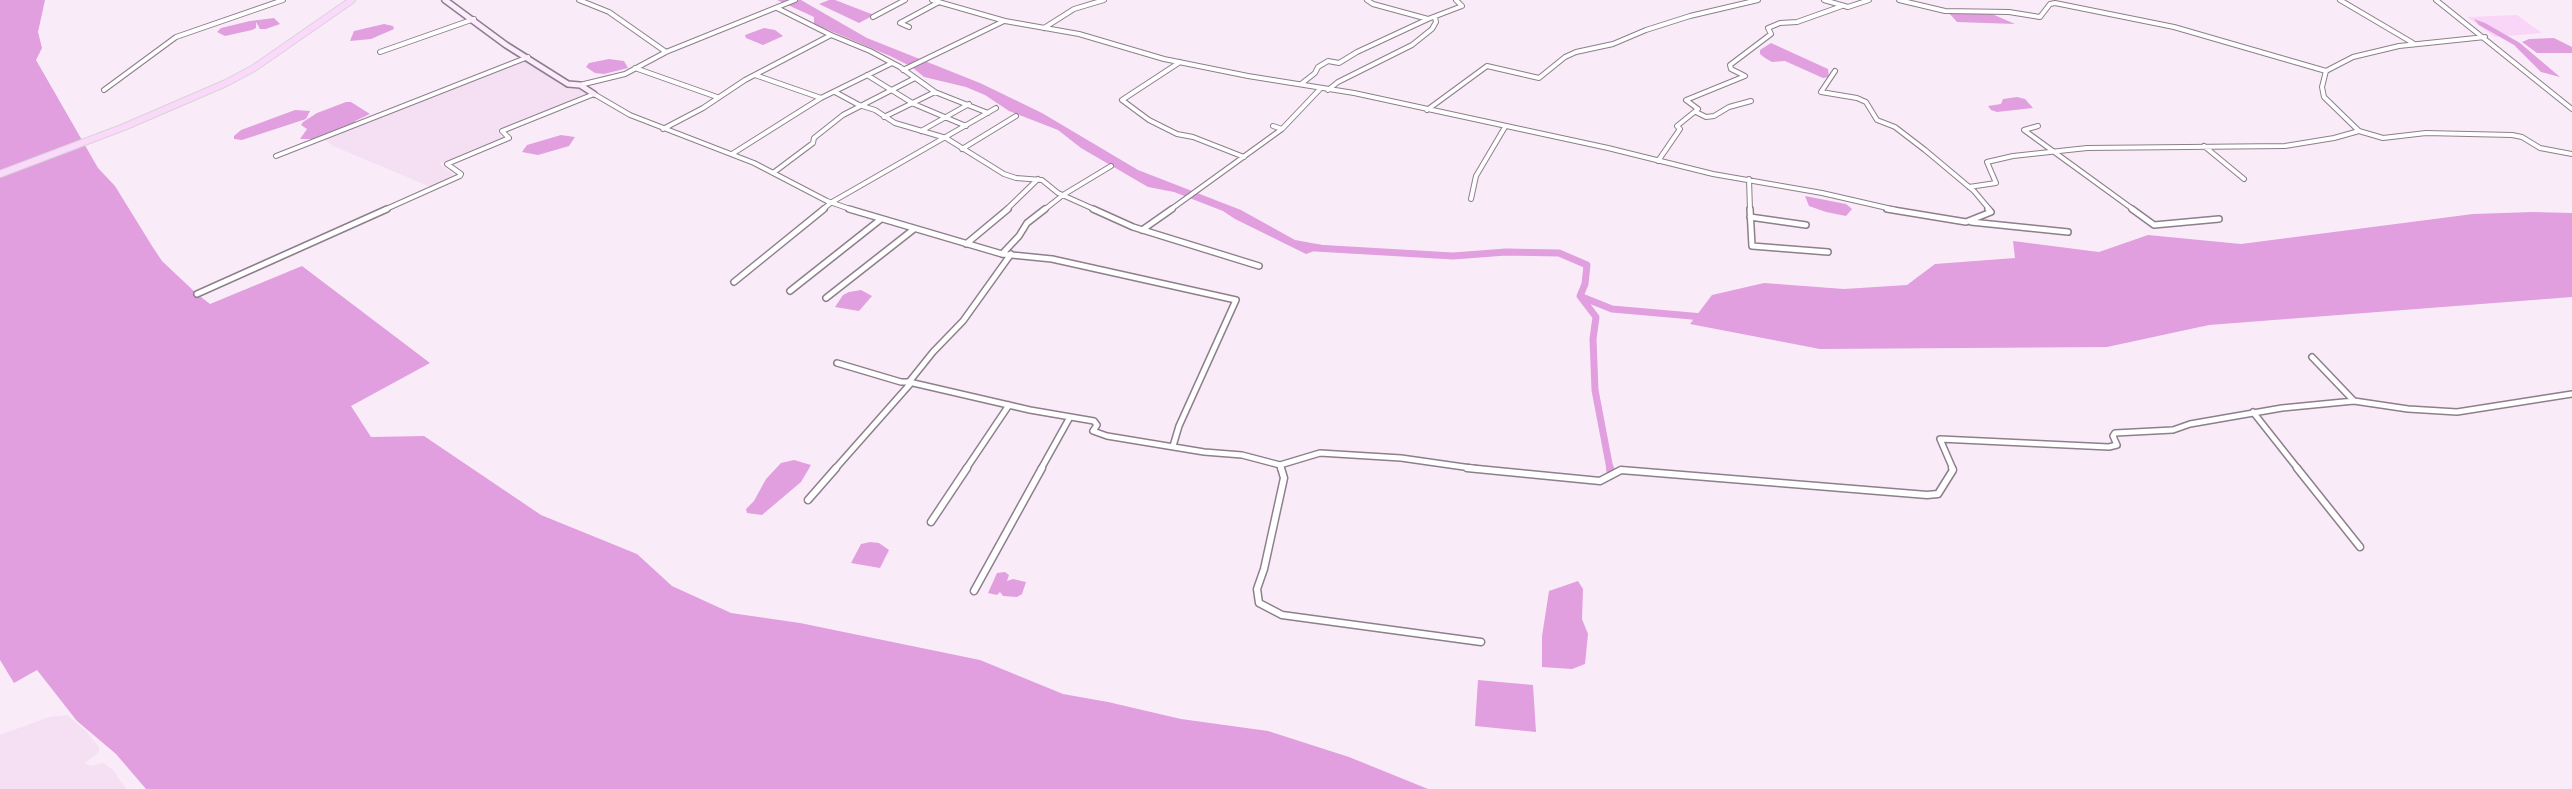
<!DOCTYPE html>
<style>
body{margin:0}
canvas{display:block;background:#faebf9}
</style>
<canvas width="2572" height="789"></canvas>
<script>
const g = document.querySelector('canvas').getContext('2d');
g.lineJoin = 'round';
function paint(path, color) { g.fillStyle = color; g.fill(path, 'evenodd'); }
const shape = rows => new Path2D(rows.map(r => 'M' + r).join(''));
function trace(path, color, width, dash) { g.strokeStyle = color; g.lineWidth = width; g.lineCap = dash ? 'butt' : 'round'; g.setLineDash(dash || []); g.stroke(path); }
const built = shape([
 [528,59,562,86,578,87,588,94,497,131,504,138,440,164,455,176,431,187,333,146,324,139],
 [67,715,86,731,99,747,99,752,85,763,90,766,103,763,113,770,126,789,0,789,0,735,49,717]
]);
const green = shape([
 [2517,15,2542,33,2495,37,2467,17]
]);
const water = shape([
 [0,0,45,0,38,32,42,48,36,60,98,168,115,186,152,246,162,261,197,294,210,304,302,266,430,363,351,406,371,437,424,436,541,515,637,554,672,586,731,613,800,623,980,660,1063,694,1108,702,1181,719,1268,731,1349,757,1428,789,146,789,116,754,77,721,37,670,14,683,0,660],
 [777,0,801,0,867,38,980,83,1042,113,1138,170,1241,210,1295,240,1328,246,1306,254,1235,219,1223,211,1174,192,1148,187,1081,148,1058,130,1009,111,985,95,966,87,924,77,912,67,890,56,814,24,814,17],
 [829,0,835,0,874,15,859,23,819,4],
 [1959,12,1992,14,2015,24,1957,22,1949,13],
 [274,18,280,24,266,29,260,29,256,22,256,28,252,30,225,36,217,32,221,28,250,21],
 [2474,19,2485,23,2520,43,2560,77,2541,72,2514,45,2479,25],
 [384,24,393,26,394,29,371,39,350,41,354,31],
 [764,28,775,30,783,36,763,45,746,38,745,35],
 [2554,38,2572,47,2572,53,2537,53,2522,42,2529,39],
 [1771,43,1828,69,1829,77,1823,78,1785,61,1772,62,1765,58,1760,54,1760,50],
 [609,59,624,61,628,68,604,74,595,73,586,67,589,63],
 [2017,97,2025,99,2033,108,1997,112,1991,110,1988,106,2001,104,2003,99],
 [346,102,351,102,370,114,355,121,355,124,316,139,300,139,307,129,301,125,303,122,317,113],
 [295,110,310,111,306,119,242,140,234,139,234,136,241,130],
 [561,135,575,137,569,146,538,155,522,152,527,145],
 [1805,196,1846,204,1852,209,1846,216,1826,212,1809,206],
 [2533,212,2572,213,2572,297,2209,325,2107,347,1820,349,1690,324,1712,295,1764,283,1844,289,1907,285,1935,264,2015,258,2013,241,2099,252,2148,235,2241,244,2473,214],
 [861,290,872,296,859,311,835,307,843,295,849,292],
 [794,460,811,465,801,482,762,515,747,513,746,509,754,501,766,479,781,463],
 [870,542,879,543,889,550,880,568,851,563,861,544],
 [1005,572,1009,575,1007,581,1013,579,1026,582,1022,594,1017,597,1003,596,1000,592,997,595,988,593,997,573],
 [1578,581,1583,589,1582,619,1588,634,1585,664,1572,669,1542,667,1542,636,1549,591],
 [1478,680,1533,685,1536,732,1475,726]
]);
const canalFar1 = shape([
 [1315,248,1453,256,1506,252,1559,253,1587,265,1585,284,1580,296,1596,317,1593,339,1595,390,1610,469],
 [1582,297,1612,309,1703,317]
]);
const canal = shape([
 [1610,468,1611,474]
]);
const streetFar2 = shape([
 [579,0,609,12,666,52],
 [932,0,1005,21,1079,34,1164,59,1248,76,1354,93,1608,148,1713,174,1822,193,1896,210],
 [1367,0,1373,4,1428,19,1462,6,1456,0],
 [1824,0,1848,7,1869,0],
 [1899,0,1945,11,2009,12,2040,17,2050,4,2055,3,2174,27,2326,71],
 [2340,0,2413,43],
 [2436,0,2572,109],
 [777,8,831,35,870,51,900,67,935,92,988,113],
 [873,17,905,0],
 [909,27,900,23,939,2],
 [1044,28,1074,9,1104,0],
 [2485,37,2399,46,2353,57,2326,71,2322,87,2324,97,2359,131,2383,138,2426,133,2512,135,2522,137,2540,148,2572,154],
 [380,52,474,19],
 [1180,62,1122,100,1149,120,1177,134,1193,137,1244,157],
 [635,68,717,97],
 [903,70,1004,21],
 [1835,71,1821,92,1857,98,1866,102,1877,120,1895,127,1925,150,1974,191,1990,210],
 [755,75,821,98],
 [867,75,914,104,966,126],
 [1301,84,1315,73,1318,67,1328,61,1339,63,1357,52,1428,19],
 [580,85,625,74,666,52,795,0],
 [104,90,176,37,283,0],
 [1328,90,1338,82,1412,45,1432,29,1436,22,1435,17],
 [835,92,859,105,875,110,895,123,946,138,1004,174,1016,178,1042,180,1058,193,1096,210],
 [1427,110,1487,66,1539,78,1565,57,1576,52,1613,44,1646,30,1690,16,1758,0],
 [1696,112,1706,117,1714,116,1729,107,1751,101],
 [884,117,935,92],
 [1273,126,1282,129],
 [2038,126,2024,130,2134,210],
 [663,129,703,108,745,80,831,35],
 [921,131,969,104],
 [2204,146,2244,179],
 [962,149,1016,116],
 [732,154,821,98,892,63],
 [276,156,528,57],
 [1658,161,1680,129,1677,126,1698,109,1686,100,1745,76,1731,69,1730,65,1771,34,1768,28,1780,23,1797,22,1842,6],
 [773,173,813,143,814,138,843,115,915,78],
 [1749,179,1750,210],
 [1969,187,1996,183,1987,162,2013,156,2087,148,2285,146,2334,138,2359,131],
 [1471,199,1476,176,1505,127],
 [384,210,460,176,461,174,447,164,509,138,502,131,594,94,630,115,754,163,827,201,853,210],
 [822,210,832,202,996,108],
 [1006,210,1038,179],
 [1044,210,1063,195,1111,166],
 [1170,210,1282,129,1320,89]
]);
const streetFar1 = shape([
 [849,209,1002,254,1052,259,1236,300,1179,426,1173,446],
 [1093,209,1133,227,1259,266],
 [1750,209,1752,246,1828,252],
 [1887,209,1966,222,1991,212,1988,209],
 [2132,209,2154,225,2219,219],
 [1750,217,1806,225],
 [1971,222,2068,232],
 [1142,230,1172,209],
 [966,244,1008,209],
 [1002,254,1019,236,1027,223,1045,209],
 [1011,254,963,321,933,352,909,382,1030,410,1094,421,1097,425,1093,431,1107,436,1204,452,1242,455,1280,465,1320,453,1401,458,1478,469],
 [734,282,824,209],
 [790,291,881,219],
 [197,294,387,209],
 [826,298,914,229],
 [2312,357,2354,401],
 [837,363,901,382,909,382],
 [2253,412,2298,469],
 [1280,465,1281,469],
 [835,469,911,383],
 [966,469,1009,405],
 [1041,469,1070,417],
 [1953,469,1940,439,2109,447,2117,445,2113,436,2115,433,2173,430,2190,424,2282,408,2354,401,2408,409,2457,412,2572,394]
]);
const street = shape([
 [1281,468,1284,478,1264,569,1257,589,1259,603,1282,615,1481,642],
 [1467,468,1600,481,1621,470,1927,495,1938,494,1953,470,1952,468],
 [2297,468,2360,547],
 [808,500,836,468],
 [931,522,967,468],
 [974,591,1042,468]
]);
const secondary = shape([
 [445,0,506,45,568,84,580,85,594,94]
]);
const primary = shape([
 [0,174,124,127,226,83,254,68,352,0]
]);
paint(built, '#f4dff3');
paint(green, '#f9d6f7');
paint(water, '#e19fdf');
trace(canalFar1, '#e19fdf', 7);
trace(canal, '#e19fdf', 8);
trace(streetFar2, '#8d7f8c', 6);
trace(streetFar1, '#8d7f8c', 8);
trace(street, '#8d7f8c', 9);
trace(secondary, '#8d7f8c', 8);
trace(primary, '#d6d5d6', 8);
trace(streetFar2, '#fff', 4);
trace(streetFar1, '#fff', 5);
trace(street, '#fff', 6);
trace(secondary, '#fdecfd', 5);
trace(primary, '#fbd9fa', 6);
</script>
